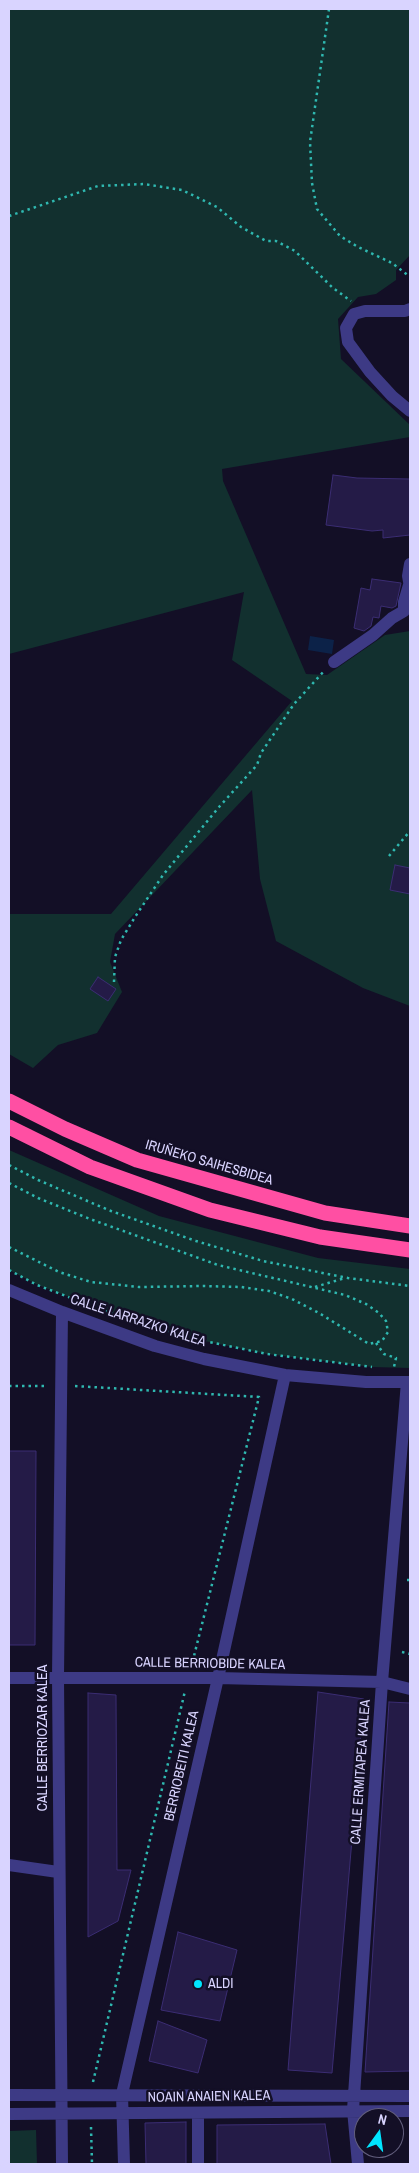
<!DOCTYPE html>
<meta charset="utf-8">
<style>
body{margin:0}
#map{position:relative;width:419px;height:2173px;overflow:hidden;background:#130f26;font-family:"Archivo Narrow",sans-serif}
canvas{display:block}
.frame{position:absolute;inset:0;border:10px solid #d9d4ff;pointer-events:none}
.north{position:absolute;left:354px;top:2108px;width:50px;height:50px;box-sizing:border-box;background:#130f26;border:1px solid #625e7d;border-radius:50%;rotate:14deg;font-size:14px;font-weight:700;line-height:20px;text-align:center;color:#d9d4ff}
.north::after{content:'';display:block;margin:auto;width:18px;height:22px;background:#00e5ff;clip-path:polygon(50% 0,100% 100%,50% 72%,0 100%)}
</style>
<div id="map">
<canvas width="419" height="2173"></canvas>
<div class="frame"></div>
<div class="north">N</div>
</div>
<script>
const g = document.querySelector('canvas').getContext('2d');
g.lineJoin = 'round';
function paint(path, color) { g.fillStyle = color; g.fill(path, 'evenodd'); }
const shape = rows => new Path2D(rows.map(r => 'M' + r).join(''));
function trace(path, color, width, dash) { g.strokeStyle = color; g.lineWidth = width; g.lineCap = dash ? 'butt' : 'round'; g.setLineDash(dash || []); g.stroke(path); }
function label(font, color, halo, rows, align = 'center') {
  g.font = font + ' "Archivo Narrow",sans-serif'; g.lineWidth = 5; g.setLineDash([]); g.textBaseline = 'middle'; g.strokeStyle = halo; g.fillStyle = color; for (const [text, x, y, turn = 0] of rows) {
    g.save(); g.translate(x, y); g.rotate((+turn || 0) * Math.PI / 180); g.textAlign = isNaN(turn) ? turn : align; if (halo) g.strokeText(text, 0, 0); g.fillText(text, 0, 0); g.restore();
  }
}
const green = shape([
 [9,9,410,9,410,255,396,270,396,280,376,294,358,297,338,319,341,359,410,425,410,437,222,469,223,481,306,674,327,675,385,635,410,631,410,1006,363,988,276,941,260,879,252,790,115,934,110,962,122,992,97,1033,58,1045,33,1068,9,1054,9,914,111,914,292,701,232,660,244,592,9,654],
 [9,1150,159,1216,318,1258,410,1269,410,1368,372,1367,267,1354,190,1338,121,1317,38,1285,9,1270],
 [36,2130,37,2164,9,2164,9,2131]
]);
const water = shape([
 [310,636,334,640,332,654,308,650]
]);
const building = shape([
 [333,475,357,478,410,479,410,535,383,538,383,530,372,531,326,525,333,475],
 [372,579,401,583,396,606,392,608,381,606,379,618,373,617,371,626,364,631,354,628,361,588,370,590,372,579],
 [395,865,410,868,410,894,390,890,395,865],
 [98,977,116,989,108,1001,90,989,98,977],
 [9,1451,36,1451,35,1645,9,1645,9,1451],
 [318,1692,364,1699,332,2073,288,2070,318,1692],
 [88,1693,116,1695,117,1870,131,1870,118,1921,88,1937,88,1693],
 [389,1702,410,1703,410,2071,365,2072,389,1702],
 [178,1932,237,1950,220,2021,161,2010,178,1932],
 [158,2021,207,2040,198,2073,149,2061,158,2021],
 [186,2122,186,2164,146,2164,145,2123,186,2122],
 [325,2124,331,2164,217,2164,217,2125,325,2124]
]);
const path = shape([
 [329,9,310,142,312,183,317,209,340,236,358,247,392,263,410,277],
 [9,216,98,186,144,184,182,190,217,207,241,227,266,241,276,241,295,251,333,288,351,301],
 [389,856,410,831],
 [114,982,115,957,121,940,135,917,163,875,219,807,257,765,261,753,294,704,325,670],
 [9,1165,38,1180,111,1211,196,1241,263,1261,348,1278,410,1286],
 [9,1183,38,1198,90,1219,218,1265,345,1295,366,1304,379,1313,386,1321,388,1332,382,1341,369,1344,319,1313,292,1299,269,1291,241,1287,204,1286,139,1287,91,1282,59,1272,9,1247],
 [9,1270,37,1285,121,1317,190,1338,267,1354,372,1367],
 [315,1287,345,1278],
 [376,1343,384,1354,396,1358,394,1367],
 [9,1386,47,1386],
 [75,1386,259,1397,192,1664],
 [407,1580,410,1580],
 [402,1652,410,1654],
 [93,2082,185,1691],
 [91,2127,92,2164]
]);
const minor = shape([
 [410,309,405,311,365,311,354,314,346,328,348,342,370,372,392,396,410,411],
 [410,564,408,576,410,587],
 [334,662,373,635,392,618,404,611,404,602,409,585],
 [9,1290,62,1312,155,1346,204,1359,285,1375,366,1382,410,1382],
 [9,1678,218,1678,382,1682,410,1689],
 [9,1865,58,1872],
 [9,2095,410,2096],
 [9,2114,410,2111],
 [62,2164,58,1677,62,1312],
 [124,2164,122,2094,218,1678,285,1375],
 [198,2164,198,2113],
 [358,2164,353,2110,382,1682,407,1382]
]);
const highway = shape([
 [9,1101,65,1129,137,1160,325,1213,410,1226],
 [9,1127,90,1167,210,1210,320,1237,410,1250]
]);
const markers = [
 [198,1984,5,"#00e5ff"]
];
const streetNames = [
 ["IRUÑEKO SAIHESBIDEA",209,1163,16],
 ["CALLE LARRAZKO KALEA",138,1321,18],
 ["CALLE BERRIOBIDE KALEA",210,1664,1],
 ["CALLE BERRIOZAR KALEA",43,1738,-90],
 ["BERRIOBEITI KALEA",182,1766,-77],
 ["CALLE ERMITAPEA KALEA",361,1772,-86],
 ["NOAIN ANAIEN KALEA",209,2097,-1]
];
const poiNames = [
 ["ALDI",208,1984]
];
paint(green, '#12302f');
paint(water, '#0c2248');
paint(building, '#241b47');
trace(building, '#3b2d73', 1);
trace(path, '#2fb8b0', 2.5, [2.5, 4]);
trace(minor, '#3d3a85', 12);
trace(highway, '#ff4fa3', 15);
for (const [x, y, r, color] of markers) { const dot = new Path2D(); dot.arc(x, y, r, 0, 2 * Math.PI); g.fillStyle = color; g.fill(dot); trace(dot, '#130f26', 2); }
label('14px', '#d9d4ff', '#130f26', streetNames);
label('14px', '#d9d4ff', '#130f26', poiNames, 'left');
</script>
